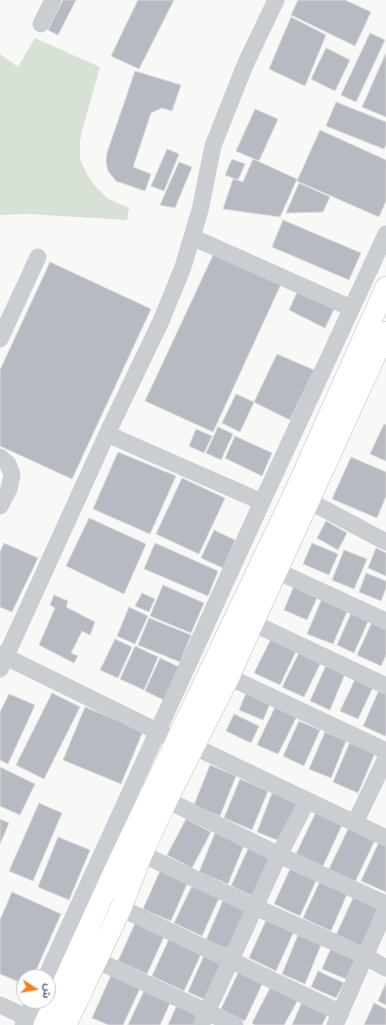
<!DOCTYPE html>
<meta charset="utf-8">
<style>
body{margin:0}
#map{position:relative;width:386px;height:1025px;overflow:hidden;background:#f8f9f6;font-family:Roboto,"Noto Sans Arabic",sans-serif}
canvas{display:block}
.north{position:absolute;left:16px;top:969px;width:40px;height:40px;box-sizing:border-box;background:#fff;border:1px solid #c1c6d0;border-radius:50%;rotate:101deg;font-size:11px;font-weight:700;line-height:16px;text-align:center;color:#64718a}
.north::after{content:'';display:block;margin:auto;width:14px;height:18px;background:#f68019;clip-path:polygon(50% 0,100% 100%,50% 72%,0 100%)}
</style>
<div id="map">
<canvas width="386" height="1025"></canvas>
<div class="north">ش</div>
</div>
<script>
const g = document.querySelector('canvas').getContext('2d');
g.lineJoin = 'round';
function paint(path, color) { g.fillStyle = color; g.fill(path, 'evenodd'); }
const shape = rows => new Path2D(rows.map(r => 'M' + r).join(''));
function trace(path, color, width, dash) { g.strokeStyle = color; g.lineWidth = width; g.lineCap = dash ? 'butt' : 'round'; g.setLineDash(dash || []); g.stroke(path); }
const green = shape([
 [35,38,100,67,83,127,80,141,80,159,88,176,95,186,107,198,129,208,127,220,28,214,0,215,0,54,18,67]
]);
const building = shape([
 [63,0,76,0,58,35,48,30,63,0],
 [138,0,174,0,139,69,111,56,138,0],
 [298,0,345,0,371,12,355,46,291,15,298,0],
 [291,17,326,35,305,86,269,69,291,17],
 [370,33,385,40,356,102,341,95,370,33],
 [326,48,350,60,335,91,311,79,326,48],
 [386,53,386,117,362,107,386,53],
 [135,71,181,85,172,111,162,108,151,113,133,167,151,174,145,191,116,181,108,171,106,162,107,153,135,71],
 [336,102,386,122,386,144,384,149,326,126,336,102],
 [255,109,278,119,259,161,236,151,255,109],
 [320,130,386,160,386,201,379,217,297,181,320,130],
 [167,149,179,154,164,191,151,186,167,149],
 [232,159,245,164,238,180,225,175,232,159],
 [253,159,297,179,280,217,223,209,233,179,243,182,253,159],
 [179,162,192,167,175,208,160,205,179,162],
 [299,183,330,197,323,212,286,213,299,183],
 [283,220,361,253,349,280,272,247,283,220],
 [215,251,282,282,213,432,145,401,215,251],
 [50,262,151,309,72,479,0,446,0,370,50,262],
 [299,288,336,305,325,328,289,310,299,288],
 [277,354,314,370,290,420,254,402,277,354],
 [236,394,254,402,240,432,222,423,236,394],
 [384,424,386,425,386,461,370,454,384,424],
 [218,427,233,434,221,460,206,453,218,427],
 [196,429,212,436,204,453,189,446,196,429],
 [235,436,272,453,262,476,225,458,235,436],
 [118,452,176,476,150,534,93,509,118,452],
 [351,457,386,472,386,496,377,518,332,499,351,457],
 [182,478,225,498,199,554,156,534,182,478],
 [89,518,146,544,124,594,66,566,89,518],
 [326,521,347,533,338,550,317,538,326,521],
 [214,530,235,540,223,568,201,558,214,530],
 [4,543,38,558,12,612,0,607,0,552,4,543],
 [155,543,218,571,208,596,144,569,155,543],
 [312,543,338,554,329,575,303,564,312,543],
 [376,548,386,553,386,576,368,568,376,548],
 [344,550,367,559,354,589,332,580,344,550],
 [366,573,386,581,386,588,381,601,359,592,366,573],
 [296,581,320,591,307,620,284,610,296,581],
 [163,585,204,603,191,633,150,616,163,585],
 [142,593,155,599,149,612,135,606,142,593],
 [54,595,68,601,66,607,95,622,90,635,82,631,71,653,78,656,74,663,39,645,55,608,50,605,54,595],
 [323,596,349,607,333,644,307,634,323,596],
 [129,607,148,616,135,644,117,636,129,607],
 [352,611,369,619,354,653,337,645,352,611],
 [149,618,191,635,180,662,138,645,149,618],
 [373,620,386,625,386,655,381,666,357,655,373,620],
 [273,635,298,647,280,685,254,673,273,635],
 [115,639,132,647,118,678,100,670,115,639],
 [135,646,158,657,144,690,120,679,135,646],
 [301,649,322,660,304,697,282,687,301,649],
 [160,658,179,667,164,700,145,691,160,658],
 [328,661,347,669,330,710,310,701,328,661],
 [357,675,375,683,358,719,340,711,357,675],
 [380,688,386,690,386,734,385,736,363,726,380,688],
 [247,691,271,701,263,720,239,710,247,691],
 [52,693,80,707,44,779,16,765,52,693],
 [9,694,35,705,8,764,0,760,0,712,9,694],
 [276,705,297,716,278,754,257,745,276,705],
 [85,707,143,731,121,784,63,760,85,707],
 [234,714,259,726,251,743,226,731,234,714],
 [299,721,320,730,304,766,283,756,299,721],
 [325,732,346,741,331,778,309,769,325,732],
 [350,742,375,753,358,793,333,782,350,742],
 [210,765,236,776,220,816,194,805,210,765],
 [0,767,35,784,20,815,0,806,0,767],
 [240,779,268,791,252,830,224,818,240,779],
 [272,793,297,803,282,842,257,832,272,793],
 [39,803,62,813,33,881,9,871,39,803],
 [316,812,342,825,323,866,296,854,316,812],
 [0,819,9,823,0,844,0,819],
 [186,819,211,832,192,868,167,855,186,819],
 [349,827,375,840,355,882,329,869,349,827],
 [215,833,244,845,228,884,199,872,215,833],
 [58,837,90,850,69,900,38,887,58,837],
 [379,842,386,845,386,892,361,881,379,842],
 [249,847,274,858,257,898,231,886,249,847],
 [290,869,316,881,300,916,274,904,290,869],
 [160,871,187,884,171,921,143,909,160,871],
 [321,879,348,892,331,931,303,918,321,879],
 [192,886,219,898,202,936,174,923,192,886],
 [12,892,61,914,33,977,24,977,24,984,0,974,0,920,12,892],
 [354,896,379,908,361,947,336,935,354,896],
 [224,898,249,909,230,950,206,940,224,898],
 [267,918,294,931,276,971,249,958,267,918],
 [137,919,166,932,147,974,118,961,137,919],
 [298,935,321,945,305,984,282,974,298,935],
 [170,937,202,952,184,991,152,976,170,937],
 [332,946,356,957,346,979,322,969,332,946],
 [205,953,225,962,208,1001,188,992,205,953],
 [240,969,264,980,245,1021,221,1009,240,969],
 [318,971,344,983,336,998,311,987,318,971],
 [112,973,141,986,123,1025,109,1025,92,1018,112,973],
 [386,983,386,1005,378,1001,386,983],
 [272,984,299,998,284,1025,255,1025,252,1023,272,984],
 [144,991,170,1003,160,1025,128,1025,144,991],
 [302,1002,328,1013,322,1025,292,1025,302,1002],
 [374,1003,386,1009,386,1025,364,1025,374,1003],
 [177,1005,201,1016,197,1025,168,1025,177,1005]
]);
const minor = shape([
 [41,24,53,0],
 [192,237,351,308],
 [0,339,38,257],
 [107,434,262,502],
 [0,457,8,464,12,475,9,489,0,506],
 [298,495,386,542],
 [277,571,386,621],
 [253,623,386,686],
 [0,654,177,741,195,747,386,838],
 [0,669,107,434,161,321,183,267,200,210,213,146,245,65,276,0],
 [229,677,386,751],
 [167,800,279,855,386,904],
 [355,823,386,758],
 [142,854,255,907,365,956,386,968],
 [121,908,341,1013],
 [96,960,235,1025],
 [46,977,262,502,386,234],
 [0,1005,43,1025],
 [23,1025,34,1001],
 [201,1025,279,855,307,801],
 [335,1025,386,909]
]);
const major = shape([
 [44,1025,118,863,294,494,386,287],
 [66,1025,121,908,142,854,167,800,229,677,253,623,386,332]
]);
paint(green, '#d8e1d6');
paint(building, '#b5bac3');
trace(building, '#dadbd8', 1);
trace(major, '#bdbfc4', 22);
trace(minor, '#cacdd1', 17);
trace(major, '#fff', 21);
</script>
